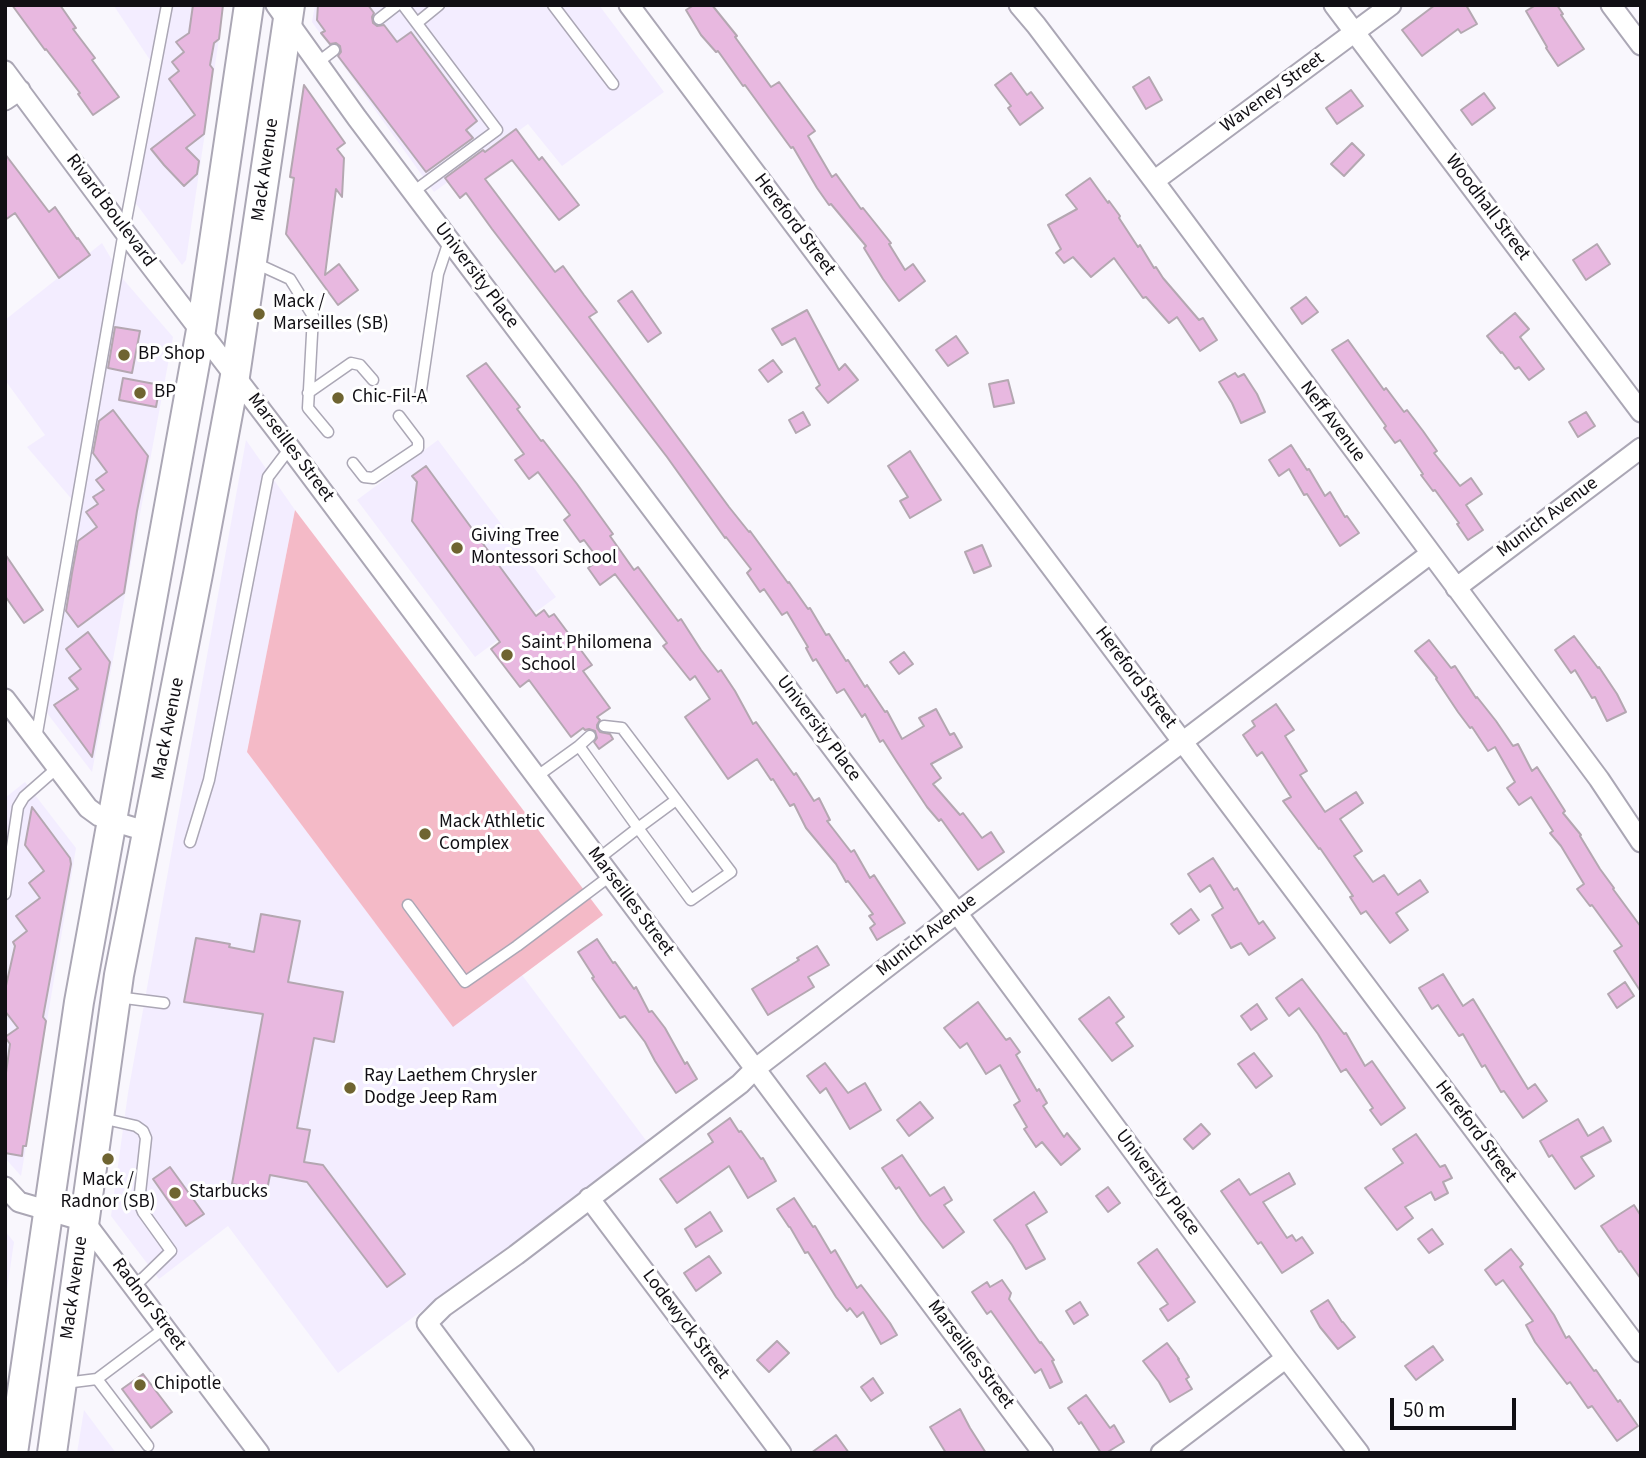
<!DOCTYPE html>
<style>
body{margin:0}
#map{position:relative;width:1646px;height:1458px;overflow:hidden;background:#f9f7fd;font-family:"Source Sans 3",sans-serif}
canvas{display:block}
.frame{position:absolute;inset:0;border:7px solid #110f14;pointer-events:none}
.scale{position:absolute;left:1390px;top:1398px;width:126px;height:32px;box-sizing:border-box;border:4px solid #110f14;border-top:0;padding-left:9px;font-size:21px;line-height:24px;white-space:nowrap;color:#110f14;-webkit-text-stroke:5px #fff;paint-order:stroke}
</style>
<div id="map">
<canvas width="1646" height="1458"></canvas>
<div class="frame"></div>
<div class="scale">50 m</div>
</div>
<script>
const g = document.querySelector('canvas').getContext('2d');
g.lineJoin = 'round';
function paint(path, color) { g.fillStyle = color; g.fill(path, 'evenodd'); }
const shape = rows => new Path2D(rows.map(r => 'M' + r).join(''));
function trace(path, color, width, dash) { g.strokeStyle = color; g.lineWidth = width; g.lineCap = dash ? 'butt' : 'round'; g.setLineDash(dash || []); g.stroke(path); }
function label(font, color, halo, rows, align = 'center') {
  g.font = font + ' "Source Sans 3",sans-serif'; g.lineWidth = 6; g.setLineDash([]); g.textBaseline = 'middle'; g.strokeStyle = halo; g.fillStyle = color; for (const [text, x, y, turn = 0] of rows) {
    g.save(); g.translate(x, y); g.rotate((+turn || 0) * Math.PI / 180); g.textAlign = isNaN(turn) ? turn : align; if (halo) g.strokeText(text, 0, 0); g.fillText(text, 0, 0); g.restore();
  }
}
const built = shape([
 [115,5,224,5,186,260,182,265,125,189,150,60,114,6],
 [315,5,599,5,664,92,562,166,528,124,434,192,312,22],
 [102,243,123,279,173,337,92,772,47,713,81,510,27,447,45,435,5,380,5,320],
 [246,440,295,510,247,752,453,1026,522,975,648,1143,338,1373,228,1226,159,1279,111,1216,128,1093],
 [438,440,556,597,475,657,357,500],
 [25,782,76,848,21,1176,5,1158,5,798],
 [5,1231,14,1242,5,1303],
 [84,1410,116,1453,77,1453]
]);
const green = shape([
 [295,510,603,915,453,1027,247,752]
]);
const building = shape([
 [12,5,60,5,76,28,73,29,95,58,92,60,119,97,93,115,78,94,80,93,46,49,45,50,12,5],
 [193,5,223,5,219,39,214,43,210,65,213,69,204,134,186,148,199,161,197,174,184,186,164,165,151,149,195,115,169,79,179,71,172,62,184,52,176,42,189,33,193,5],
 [318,5,368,5,374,13,372,17,373,23,377,26,384,25,397,42,411,32,477,121,466,130,473,138,426,172,338,56,341,52,340,46,336,43,330,44,321,33,325,31,317,20,318,5],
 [694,5,712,5,737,36,735,37,771,87,779,82,815,131,808,136,832,177,836,174,861,209,863,208,891,243,889,244,905,270,913,264,925,281,899,301,883,279,864,248,866,246,831,204,829,205,817,188,793,147,791,148,745,85,743,86,718,51,716,52,701,35,686,10,694,5],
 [1435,5,1466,5,1477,24,1461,33,1458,29,1422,56,1402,30,1435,5],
 [1536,5,1557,5,1563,14,1561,15,1584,49,1558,66,1546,48,1547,47,1526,11,1536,5],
 [1011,73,1027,95,1031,92,1043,108,1020,125,1008,108,1011,106,995,85,1011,73],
 [1149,77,1162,100,1146,109,1133,87,1149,77],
 [304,85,345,143,337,149,344,158,342,197,336,189,325,275,339,264,358,290,338,305,286,234,294,178,290,177,304,85],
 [1351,90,1363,106,1337,124,1326,108,1351,90],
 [1484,93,1495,108,1472,125,1461,110,1484,93],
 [516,129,539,160,542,157,579,205,559,220,512,160,485,179,555,272,563,266,584,295,597,312,589,317,729,507,749,532,750,531,788,583,789,582,808,609,810,608,826,635,829,634,846,661,848,660,865,687,867,685,885,712,887,711,902,739,924,726,919,718,936,709,950,735,954,733,962,747,931,764,941,778,933,784,960,815,963,813,982,838,991,832,1004,852,978,870,941,819,939,821,927,807,897,762,883,740,880,742,865,714,862,717,844,689,837,693,816,659,813,661,806,648,808,647,787,612,782,615,764,589,760,592,747,573,751,569,726,537,725,538,667,457,492,229,466,193,460,198,445,178,483,150,485,152,516,129],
 [1352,143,1364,155,1344,176,1331,164,1352,143],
 [5,154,49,212,55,207,77,239,78,238,90,255,59,278,15,213,5,220,5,154],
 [1090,178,1108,203,1109,201,1120,216,1119,218,1138,247,1140,245,1154,268,1156,267,1163,278,1199,320,1203,318,1217,340,1200,351,1177,317,1169,323,1146,297,1143,298,1114,258,1091,277,1073,257,1064,263,1056,253,1061,249,1048,225,1077,209,1066,195,1090,178],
 [1597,244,1610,264,1586,280,1573,260,1597,244],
 [632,291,661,333,648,342,618,301,632,291],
 [1306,297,1318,312,1302,324,1291,308,1306,297],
 [807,310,839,370,845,364,858,380,828,403,816,388,820,385,795,338,782,345,772,329,807,310],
 [1515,313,1529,329,1520,337,1544,369,1529,380,1519,367,1515,369,1502,352,1501,353,1487,336,1515,313],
 [115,327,140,331,132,373,108,368,115,327],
 [956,336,968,353,948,366,936,350,956,336],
 [1348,340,1384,390,1386,388,1404,412,1407,410,1423,431,1437,451,1434,453,1460,486,1471,478,1482,494,1466,505,1483,530,1468,540,1457,524,1459,523,1435,490,1433,491,1421,475,1423,474,1400,440,1395,443,1384,428,1386,426,1332,350,1348,340],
 [773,360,782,372,768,382,759,370,773,360],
 [486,363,520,407,517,409,541,441,543,440,577,484,613,534,610,536,634,570,638,567,678,621,681,619,701,650,718,672,721,670,735,691,753,724,756,722,794,775,796,773,814,801,819,798,830,820,827,821,851,852,854,850,870,878,874,875,905,923,877,940,870,928,875,924,869,916,873,914,848,881,846,882,836,864,806,828,794,804,790,806,773,779,771,780,757,759,728,779,685,717,710,699,695,676,690,680,663,646,667,643,615,574,600,585,588,568,599,560,584,540,580,542,564,520,570,515,538,472,529,479,515,460,524,454,467,376,486,363],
 [1235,373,1238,377,1244,374,1257,394,1265,412,1241,423,1232,403,1219,382,1235,373],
 [123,378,160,385,156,407,119,400,123,378],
 [1008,380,1014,403,994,407,989,384,1008,380],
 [113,410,148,456,137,511,124,593,78,627,66,611,72,573,78,541,97,527,86,512,98,504,93,497,104,490,96,480,107,472,93,453,99,421,113,410],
 [803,412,810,425,796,433,789,420,803,412],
 [1586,412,1595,426,1578,437,1569,422,1586,412],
 [1291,445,1307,470,1309,469,1325,496,1330,492,1345,517,1347,516,1359,533,1340,546,1307,494,1304,495,1289,469,1279,476,1269,460,1291,445],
 [910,451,941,500,910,518,900,501,908,497,888,466,910,451],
 [426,466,536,616,544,610,549,617,554,614,592,665,583,671,610,708,597,717,600,720,597,725,597,728,600,732,610,734,613,739,599,749,594,742,597,738,595,731,589,729,585,730,583,728,571,737,529,680,520,687,491,649,500,642,412,521,417,482,412,476,426,466],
 [982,545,991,566,974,573,965,552,982,545],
 [5,554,43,610,24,623,5,596,5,554],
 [88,632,110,662,92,757,54,705,78,689,69,678,81,669,66,649,88,632],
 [1574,636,1598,668,1599,667,1617,694,1626,712,1607,721,1595,697,1592,698,1575,670,1571,673,1555,650,1574,636],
 [1429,640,1451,668,1455,666,1476,698,1477,697,1496,721,1513,746,1518,744,1532,771,1537,767,1565,811,1563,813,1581,835,1580,836,1600,869,1614,888,1613,889,1641,927,1641,992,1614,951,1622,946,1592,905,1590,906,1577,889,1584,884,1561,846,1550,833,1553,831,1531,797,1519,805,1507,788,1515,782,1495,747,1488,751,1472,727,1470,728,1458,712,1436,679,1437,678,1415,651,1429,640],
 [904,652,913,664,899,674,890,662,904,652],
 [1276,704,1294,730,1285,736,1307,771,1300,775,1325,812,1356,792,1363,803,1340,819,1362,851,1354,856,1373,882,1384,875,1398,895,1420,880,1428,892,1396,913,1408,930,1390,943,1366,911,1361,914,1350,897,1353,896,1320,848,1319,849,1283,801,1291,797,1262,752,1257,756,1243,735,1255,726,1252,721,1276,704],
 [32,807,70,858,71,864,43,1017,46,1021,26,1146,23,1146,22,1156,5,1153,5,1080,10,1044,5,1037,18,1028,5,1011,5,990,15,946,13,942,27,931,16,916,40,898,29,883,44,871,25,845,32,807],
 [1213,858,1234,890,1237,888,1259,924,1263,921,1275,938,1249,955,1241,943,1231,948,1212,915,1223,908,1210,885,1200,892,1188,874,1213,858],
 [1191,909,1199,920,1179,934,1171,924,1191,909],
 [261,914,300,921,288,982,343,992,334,1042,314,1038,297,1128,310,1130,304,1162,323,1165,405,1274,387,1287,307,1182,270,1175,267,1190,232,1184,263,1014,184,1002,196,938,230,944,229,947,254,952,261,914],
 [597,939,613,963,615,962,634,989,636,987,649,1012,652,1011,665,1028,685,1064,687,1062,697,1079,676,1093,655,1061,645,1042,625,1016,620,1018,592,978,594,977,578,952,597,939],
 [817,946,829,965,808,977,814,987,768,1015,752,989,799,960,797,958,817,946],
 [1443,974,1463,1006,1473,999,1528,1089,1535,1084,1547,1101,1523,1118,1504,1091,1501,1092,1485,1065,1482,1067,1463,1034,1459,1036,1438,1005,1432,1009,1419,988,1443,974],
 [1302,979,1344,1034,1346,1033,1365,1066,1372,1061,1405,1108,1381,1125,1370,1110,1373,1108,1346,1069,1341,1072,1318,1034,1299,1008,1289,1016,1276,998,1302,979],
 [1625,982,1634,996,1617,1008,1608,994,1625,982],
 [1109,997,1124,1017,1116,1023,1133,1046,1112,1061,1079,1019,1109,997],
 [978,1002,1006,1040,1010,1038,1020,1052,1016,1055,1037,1091,1039,1089,1047,1103,1043,1106,1064,1137,1067,1133,1080,1149,1061,1165,1042,1142,1036,1147,1024,1129,1027,1127,1014,1105,1020,1101,1000,1065,986,1074,967,1043,960,1048,944,1028,978,1002],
 [1257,1004,1267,1019,1251,1030,1241,1016,1257,1004],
 [1254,1053,1272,1076,1256,1088,1238,1064,1254,1053],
 [825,1063,848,1093,865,1083,881,1110,850,1129,826,1088,820,1093,807,1076,825,1063],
 [920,1102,933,1118,909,1136,897,1120,920,1102],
 [730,1118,739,1132,741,1131,761,1159,763,1158,776,1181,748,1198,729,1166,677,1203,660,1179,713,1142,708,1134,730,1118],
 [1578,1119,1588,1136,1603,1127,1611,1141,1581,1157,1594,1176,1575,1189,1552,1155,1549,1157,1540,1141,1578,1119],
 [1201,1124,1210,1134,1193,1149,1184,1139,1201,1124],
 [1416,1134,1440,1167,1445,1165,1452,1178,1443,1182,1448,1193,1435,1200,1431,1192,1405,1207,1413,1218,1397,1230,1365,1188,1403,1163,1393,1149,1416,1134],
 [902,1155,930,1196,944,1187,952,1200,944,1205,964,1232,943,1248,921,1220,899,1187,896,1189,882,1168,902,1155],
 [170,1167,204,1214,186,1226,153,1179,170,1167],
 [1289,1173,1295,1184,1263,1202,1287,1238,1292,1235,1296,1241,1302,1237,1313,1253,1282,1273,1261,1242,1258,1244,1221,1191,1239,1179,1250,1195,1289,1173],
 [1108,1187,1120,1203,1108,1212,1096,1196,1108,1187],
 [1034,1192,1047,1212,1026,1225,1045,1259,1026,1269,1012,1245,994,1220,1034,1192],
 [794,1198,813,1227,815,1226,831,1253,835,1250,857,1288,861,1285,890,1323,897,1335,881,1344,863,1312,857,1317,850,1308,847,1311,836,1297,808,1252,805,1253,790,1227,789,1227,777,1209,794,1198],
 [1634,1205,1641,1216,1641,1279,1621,1251,1619,1252,1601,1226,1634,1205],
 [710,1212,722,1231,696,1247,685,1229,710,1212],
 [1432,1229,1443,1244,1429,1253,1418,1239,1432,1229],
 [1157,1249,1195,1302,1168,1321,1160,1309,1168,1304,1138,1263,1157,1249],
 [1511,1249,1523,1264,1520,1267,1554,1315,1566,1338,1569,1336,1594,1371,1596,1370,1618,1402,1620,1400,1638,1426,1617,1441,1592,1406,1588,1408,1570,1382,1567,1384,1535,1342,1526,1325,1533,1321,1503,1280,1496,1285,1485,1270,1511,1249],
 [709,1256,721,1273,696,1291,684,1273,709,1256],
 [1002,1280,1011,1293,1009,1299,1040,1343,1041,1342,1054,1360,1052,1361,1062,1382,1050,1388,1041,1369,1035,1373,991,1311,987,1314,972,1292,987,1282,990,1287,1002,1280],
 [1328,1300,1342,1322,1343,1322,1355,1337,1338,1349,1320,1327,1311,1311,1328,1300],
 [1080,1302,1088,1315,1074,1324,1066,1311,1080,1302],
 [777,1341,789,1353,769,1372,757,1360,777,1341],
 [1167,1343,1179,1359,1178,1359,1189,1377,1186,1379,1192,1389,1170,1402,1159,1382,1143,1361,1167,1343],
 [1433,1346,1443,1360,1416,1380,1405,1366,1433,1346],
 [143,1374,172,1412,151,1428,122,1389,143,1374],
 [873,1378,883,1393,871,1401,861,1387,873,1378],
 [1086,1395,1110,1428,1114,1425,1124,1442,1106,1453,1101,1453,1081,1422,1079,1424,1068,1408,1086,1395],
 [960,1409,970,1428,986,1453,946,1453,930,1427,960,1409],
 [836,1435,849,1453,811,1453,836,1435]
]);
const lane = shape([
 [403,5,497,130,413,192],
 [553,5,613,84],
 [379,19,397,5],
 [417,23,439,5],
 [317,63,334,50],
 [253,262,290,279,313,316,308,408,328,432],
 [308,393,351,363,360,365,373,380],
 [420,397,438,274,449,241],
 [353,463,364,477,373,478,418,448,418,441,399,416],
 [36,739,124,231,167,5],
 [579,746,590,736],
 [536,777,579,746,638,828,676,800],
 [190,842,209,780,268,477,290,448],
 [598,859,638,828,691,900,731,872,622,728,604,726],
 [5,894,18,807,24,797,57,768],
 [408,905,465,982,517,946,610,876],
 [117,997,164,1003],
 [101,1118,136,1126,143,1131,146,1138,139,1202,143,1212,171,1251,134,1287],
 [97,1379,165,1328],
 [65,1383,97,1379,148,1446]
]);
const street = shape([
 [276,5,357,118,957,913,1286,1358,1359,1453],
 [629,5,1641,1352],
 [1019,5,1036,25,1154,181,1599,779,1641,842],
 [1334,5,1641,412],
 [1611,5,1641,45],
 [5,71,124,231,290,448,1043,1453],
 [5,100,20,90],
 [1154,181,1391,5],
 [1456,588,1641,448],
 [5,699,88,808,99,816,112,821,149,832],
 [5,1187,19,1202,84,1221,259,1453],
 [589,1198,781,1453],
 [524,1453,427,1323,443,1307,516,1255,740,1084,755,1069,957,913,1430,554],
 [1161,1453,1286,1358]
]);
const secondary = shape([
 [13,1453,79,1002,201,330,249,5],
 [52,1453,119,975,198,574,235,376,290,5]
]);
const markers = [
 [259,314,7,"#6f6431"],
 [124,355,7,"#6f6431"],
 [140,393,7,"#6f6431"],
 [338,398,7,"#6f6431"],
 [457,548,7,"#6f6431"],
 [507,655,7,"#6f6431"],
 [425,834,7,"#6f6431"],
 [350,1088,7,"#6f6431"],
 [108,1159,7,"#6f6431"],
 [175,1193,7,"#6f6431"],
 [140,1385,7,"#6f6431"]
];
const streetNames = [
 ["Waveney Street",1273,93,-36],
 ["Mack Avenue",266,170,-82],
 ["Woodhall Street",1487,208,53],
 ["Rivard Boulevard",110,211,53],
 ["Hereford Street",794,225,53],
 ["University Place",476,276,53],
 ["Neff Avenue",1332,422,53],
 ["Marseilles Street",290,448,53],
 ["Munich Avenue",1548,518,-37],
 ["Hereford Street",1135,678,53],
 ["Mack Avenue",169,729,-79],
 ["University Place",818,729,53],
 ["Marseilles Street",630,902,53],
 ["Munich Avenue",927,936,-38],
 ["Hereford Street",1475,1132,53],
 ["University Place",1157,1183,53],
 ["Mack Avenue",75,1288,-82],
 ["Radnor Street",148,1305,53],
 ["Lodewyck Street",685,1325,53],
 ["Marseilles Street",970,1355,53]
];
const poiNames = [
 ["Mack /",273,303],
 ["Marseilles (SB)",273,325],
 ["BP Shop",138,355],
 ["BP",154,393],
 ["Chic-Fil-A",352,398],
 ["Giving Tree",471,537],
 ["Montessori School",471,559],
 ["Saint Philomena",521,644],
 ["School",521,666],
 ["Mack Athletic",439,823],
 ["Complex",439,845],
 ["Ray Laethem Chrysler",364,1077],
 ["Dodge Jeep Ram",364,1099],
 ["Mack /",108,1181,"center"],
 ["Radnor (SB)",108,1203,"center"],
 ["Starbucks",189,1193],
 ["Chipotle",154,1385]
];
paint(built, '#f3edff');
paint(green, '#f4bac7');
paint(building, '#e8b8e0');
trace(building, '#b4a7b1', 2);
trace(lane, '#aba7b5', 13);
trace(street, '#aba7b5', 23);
trace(secondary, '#aba7b5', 32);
trace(lane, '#fff', 10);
trace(street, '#fff', 19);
trace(secondary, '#fff', 28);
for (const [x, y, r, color] of markers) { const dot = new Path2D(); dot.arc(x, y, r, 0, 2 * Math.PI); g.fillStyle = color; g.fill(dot); trace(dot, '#fff', 2.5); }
label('19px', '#110f14', '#fff', streetNames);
label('19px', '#110f14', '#fff', poiNames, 'left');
</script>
